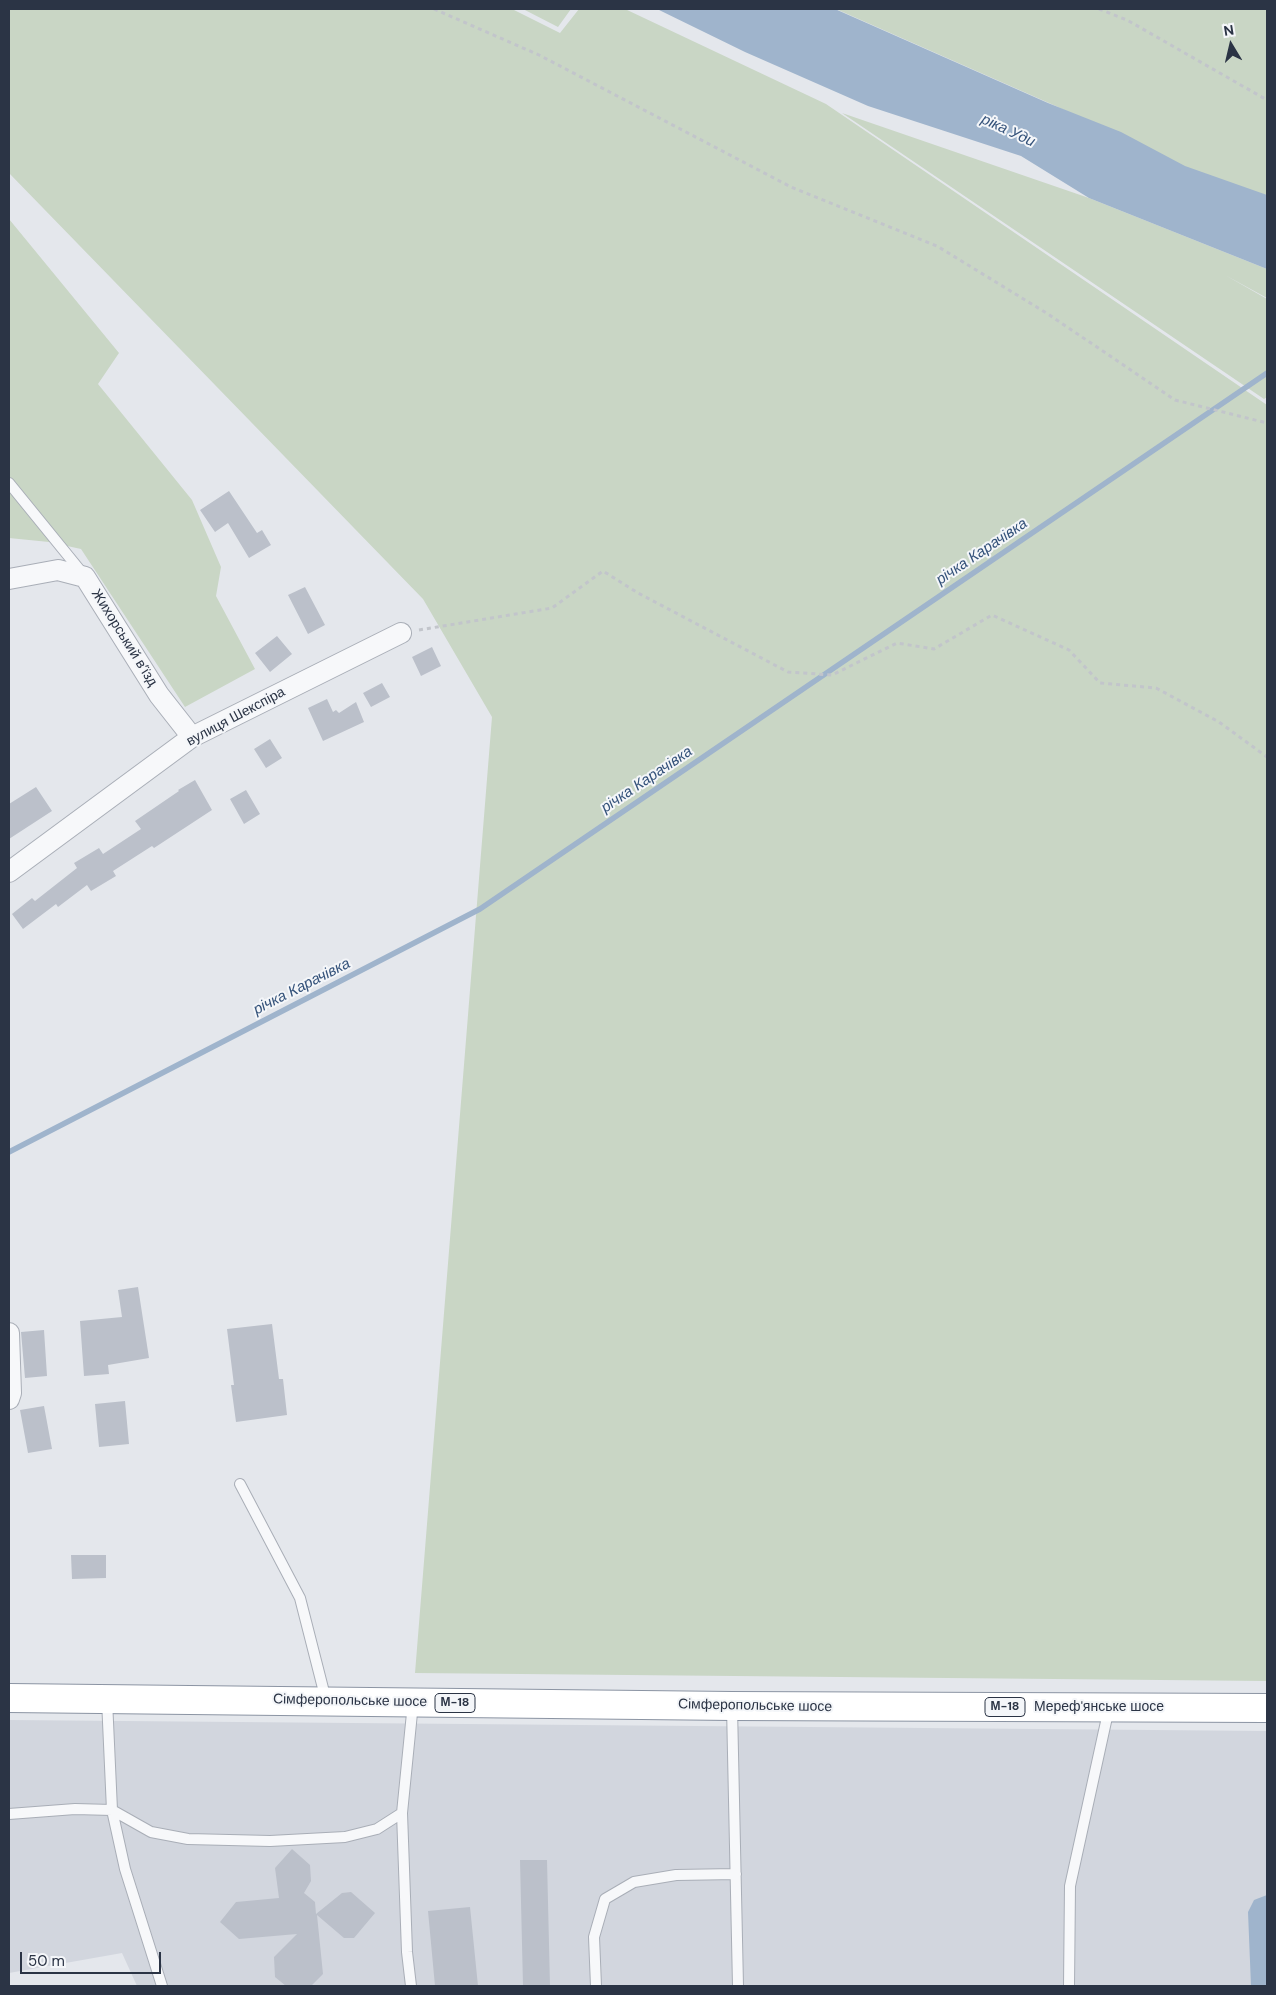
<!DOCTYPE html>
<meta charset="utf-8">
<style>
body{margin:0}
#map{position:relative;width:1276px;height:1995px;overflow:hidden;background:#e4e7ec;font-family:"DM Sans",sans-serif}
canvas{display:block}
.frame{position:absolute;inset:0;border:10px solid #2b3445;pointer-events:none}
.north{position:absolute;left:1206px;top:20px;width:50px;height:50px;-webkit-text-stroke:4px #f4f6f9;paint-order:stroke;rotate:351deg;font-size:14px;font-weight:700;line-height:20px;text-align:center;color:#2b3445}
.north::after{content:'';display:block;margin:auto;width:18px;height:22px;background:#2b3445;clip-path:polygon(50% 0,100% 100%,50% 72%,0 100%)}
.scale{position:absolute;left:20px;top:1952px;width:141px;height:22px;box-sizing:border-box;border:2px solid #2b3445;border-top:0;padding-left:6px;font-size:15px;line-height:18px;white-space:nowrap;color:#2b3445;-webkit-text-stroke:4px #f4f6f9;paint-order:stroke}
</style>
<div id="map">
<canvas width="1276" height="1995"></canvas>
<div class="frame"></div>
<div class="north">N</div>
<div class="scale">50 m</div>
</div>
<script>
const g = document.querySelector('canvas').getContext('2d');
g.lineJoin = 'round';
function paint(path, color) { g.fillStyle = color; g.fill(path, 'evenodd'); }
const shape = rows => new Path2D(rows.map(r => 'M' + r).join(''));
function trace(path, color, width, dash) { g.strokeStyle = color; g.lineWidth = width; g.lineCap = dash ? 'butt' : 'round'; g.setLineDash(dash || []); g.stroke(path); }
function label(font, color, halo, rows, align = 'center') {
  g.font = font + ' "DM Sans",sans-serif'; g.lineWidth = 4; g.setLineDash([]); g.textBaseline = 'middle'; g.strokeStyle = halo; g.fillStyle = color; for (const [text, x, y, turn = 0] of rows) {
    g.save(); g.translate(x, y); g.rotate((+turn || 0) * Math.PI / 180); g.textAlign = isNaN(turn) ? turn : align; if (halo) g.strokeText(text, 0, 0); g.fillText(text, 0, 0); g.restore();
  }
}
const built = shape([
 [9,1720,1267,1731,1267,1986,137,1986,122,1953,9,1973]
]);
const green = shape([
 [9,9,512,9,560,33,579,9,625,9,826,104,1267,405,1267,1681,415,1673,492,717,423,599,9,173],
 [523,9,571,9,558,27],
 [836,9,1267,9,1267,197,1195,177,1058,107],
 [842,113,1089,198,1267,269,1267,298,1225,275,1267,299,1267,397,1264,399],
 [9,219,119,353,98,384,192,500,221,567,216,596,255,669,185,707,81,549,49,542,9,538]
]);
const water = shape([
 [657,9,835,9,1048,103,1121,132,1185,166,1267,195,1267,269,1089,198,1021,156,868,106,745,52],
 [1267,1895,1267,1986,1251,1986,1248,1912,1254,1900]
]);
const stream = shape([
 [9,1152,480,909,1267,373]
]);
const building = shape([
 [229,491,257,533,262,530,271,545,249,558,228,523,215,532,200,510],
 [305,587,325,625,308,634,288,595],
 [277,636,292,654,270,672,255,653],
 [432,647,441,666,421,676,412,657],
 [382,683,390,697,371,707,363,693],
 [327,699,333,712,336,710,339,713,356,702,364,722,323,741,308,708],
 [270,739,282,758,266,768,254,749],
 [195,780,212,810,154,848,152,846,113,871,116,876,91,891,87,885,58,907,56,904,23,929,12,914,32,898,35,901,77,868,74,863,99,848,103,854,141,829,135,821,179,791,178,790],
 [36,787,52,811,9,839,9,804],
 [246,790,260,814,244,824,230,799],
 [138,1287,149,1358,108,1365,109,1374,84,1376,80,1321,122,1317,118,1290],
 [272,1324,279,1379,283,1379,287,1415,236,1422,231,1385,234,1385,227,1329],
 [44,1330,47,1376,25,1378,21,1332],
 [125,1401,129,1444,99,1447,95,1404],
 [44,1406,52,1449,28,1453,20,1410],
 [71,1555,106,1555,106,1578,72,1579],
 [292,1849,310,1865,311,1881,304,1893,315,1902,316,1914,342,1893,351,1892,375,1913,354,1938,344,1938,317,1915,323,1974,311,1986,286,1986,275,1977,274,1957,297,1934,239,1939,220,1922,236,1902,279,1898,275,1868],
 [520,1860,547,1860,550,1986,523,1986],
 [470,1907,478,1986,435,1986,428,1911]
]);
const path = shape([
 [434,9,539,55,791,187,937,246,1048,314,1175,400,1267,423],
 [1099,9,1127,20,1267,100],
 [419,630,552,608,603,571,638,593,788,672,832,675,897,643,934,649,992,615,1069,650,1100,683,1156,688,1219,722,1267,757]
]);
const service = shape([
 [9,483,83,574],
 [240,1484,300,1598,326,1700],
 [107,1700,112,1810,125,1869,162,1986],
 [732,1707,738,1986],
 [9,1814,75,1809,112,1810,151,1832,188,1839,270,1841,345,1837,377,1829,402,1813],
 [411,1986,407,1952,402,1813,413,1703],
 [596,1986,594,1937,605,1899,634,1882,676,1875,736,1874],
 [1069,1986,1070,1886,1109,1708]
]);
const minor = shape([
 [9,579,58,570,85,577,159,695,192,737],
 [9,872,192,737,401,633],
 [9,1333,11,1393,9,1399]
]);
const trunk = shape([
 [9,1698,732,1706,1267,1708]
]);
const shields = [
 [455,1703,40],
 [1005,1707,40]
];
const shieldNames = [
 ["М-18",455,1703],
 ["М-18",1005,1707]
];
const streetNames = [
 ["Жихорський в’їзд",124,638,58],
 ["вулиця Шекспіра",236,717,-28],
 ["Сімферопольське шосе",350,1701,1],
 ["Сімферопольське шосе",755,1706,1],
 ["Мереф'янське шосе",1099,1707]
];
const waterNames = [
 ["ріка Уди",1008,131,25],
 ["річка Карачівка",982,552,-34],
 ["річка Карачівка",647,780,-34],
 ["річка Карачівка",302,987,-27]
];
paint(built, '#d2d6de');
paint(green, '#c9d6c5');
paint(water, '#9fb4cc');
trace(stream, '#9fb4cc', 5.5);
paint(building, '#bbc0ca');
trace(service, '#a9aeb7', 12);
trace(minor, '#a9aeb7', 22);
trace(trunk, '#8b94a3', 30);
trace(path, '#c2c5cb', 3, [4, 4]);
trace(service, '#f7f8fa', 10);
trace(minor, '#f7f8fa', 20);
trace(trunk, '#fff', 28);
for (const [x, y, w] of shields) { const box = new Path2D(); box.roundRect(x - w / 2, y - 9.5, w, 19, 4); g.fillStyle = '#f4f6f9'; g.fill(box); trace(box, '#2b3445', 1); }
label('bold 12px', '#2b3445', null, shieldNames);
label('14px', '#2b3445', '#f4f6f9', streetNames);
label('italic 15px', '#34527a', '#f4f6f9', waterNames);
</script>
